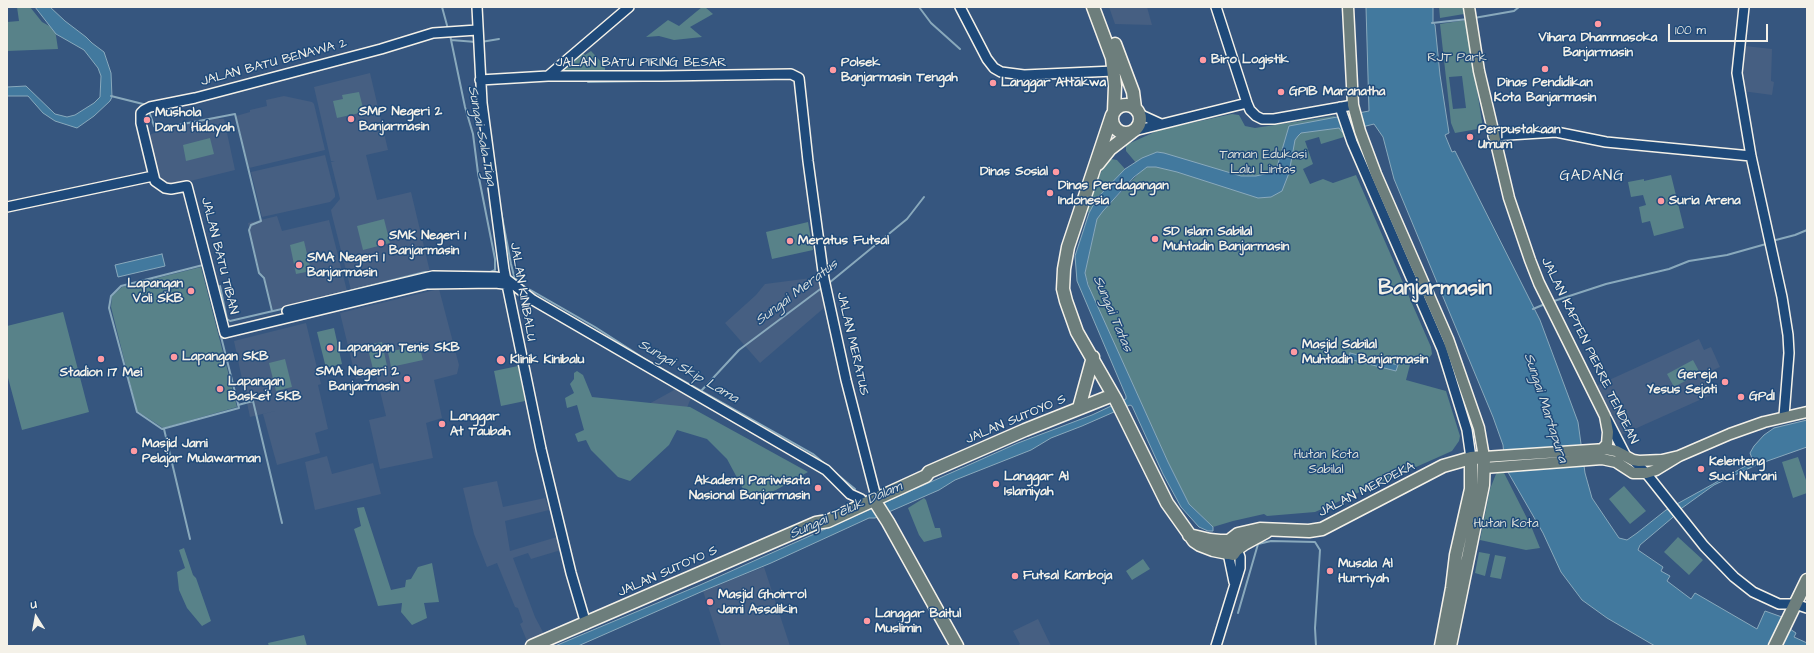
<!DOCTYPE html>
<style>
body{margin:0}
#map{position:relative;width:1814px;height:653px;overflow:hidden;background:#36567f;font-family:"Architects Daughter",sans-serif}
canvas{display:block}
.frame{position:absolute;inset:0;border:8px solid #f4f1e8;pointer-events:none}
.north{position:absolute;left:16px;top:597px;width:40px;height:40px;-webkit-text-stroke:3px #1f4a7a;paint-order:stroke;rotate:349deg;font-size:11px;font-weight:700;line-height:16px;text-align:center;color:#f4f1e8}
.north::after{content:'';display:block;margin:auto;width:14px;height:18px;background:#f4f1e8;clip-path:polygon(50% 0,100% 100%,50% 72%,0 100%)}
.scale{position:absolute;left:1668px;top:24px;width:100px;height:18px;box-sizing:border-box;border:2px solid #f4f1e8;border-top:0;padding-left:5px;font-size:12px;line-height:14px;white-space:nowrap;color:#f4f1e8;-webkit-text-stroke:3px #1f4a7a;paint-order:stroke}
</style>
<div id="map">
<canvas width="1814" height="653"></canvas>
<div class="frame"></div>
<div class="north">U</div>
<div class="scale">100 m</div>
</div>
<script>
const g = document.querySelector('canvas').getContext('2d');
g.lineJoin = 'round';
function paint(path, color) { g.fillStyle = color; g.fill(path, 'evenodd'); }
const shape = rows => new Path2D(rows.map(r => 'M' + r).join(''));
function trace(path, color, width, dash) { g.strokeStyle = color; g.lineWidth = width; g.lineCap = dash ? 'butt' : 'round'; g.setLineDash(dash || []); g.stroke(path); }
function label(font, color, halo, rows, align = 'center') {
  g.font = font + ' "Architects Daughter",sans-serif'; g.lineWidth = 3; g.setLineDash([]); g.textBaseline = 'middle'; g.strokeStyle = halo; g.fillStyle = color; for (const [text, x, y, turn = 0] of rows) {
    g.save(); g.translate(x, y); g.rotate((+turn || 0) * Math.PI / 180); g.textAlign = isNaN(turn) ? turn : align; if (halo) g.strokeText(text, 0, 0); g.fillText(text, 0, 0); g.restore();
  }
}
const built = shape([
 [1109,7,1147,7,1152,25,1115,24],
 [1745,46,1772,49,1771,81,1774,82,1772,95,1742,91],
 [370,73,388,150,366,155,377,200,411,192,430,272,351,290,332,215,331,210,340,199,331,162,335,161,331,161,314,87],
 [284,96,312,102,314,104,325,150,249,168,236,116,250,112,250,110,267,106,266,100],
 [218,116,219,119,224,119,235,170,170,186,156,178,148,135,158,132,160,129],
 [325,155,335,194,335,197,330,202,262,217,251,172],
 [277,216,282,231,329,220,347,291,273,310,264,276,260,273,248,223],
 [819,277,825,307,760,363,725,323,756,295,765,284],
 [439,289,459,365,457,374,434,380,442,418,426,423,433,458,380,469,369,420,386,416,376,374,356,379,340,313],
 [306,323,321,384,318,385,328,429,315,433,320,453,277,465,263,414,279,410,250,417,234,341],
 [1699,339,1704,350,1711,347,1720,367,1704,374,1713,394,1619,436,1596,386],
 [676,389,691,398,686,410,618,421],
 [327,456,332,474,373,463,381,494,315,510,305,462],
 [497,481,503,507,545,498,549,510,505,521,510,551,557,537,561,550,531,559,528,553,513,558,535,617,544,634,527,641,520,624,523,622,518,608,515,607,497,563,487,567,474,534,463,488],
 [764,567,790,646,721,646,703,591],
 [1038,619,1051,646,1017,646,1020,644,1013,631]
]);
const green = shape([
 [17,7,30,7,42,22,55,29,58,49,7,51,7,22,19,21],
 [702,7,705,7,713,14,690,27,702,37,674,40,659,36,646,37,668,20,679,26],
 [1439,7,1463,7,1464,14,1440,18],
 [1466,20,1483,128,1455,133,1451,123,1440,24],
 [1462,76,1466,108,1453,109,1449,77],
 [581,51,585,55,591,51,605,66,605,74,561,72,561,69],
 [359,92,364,112,337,118,333,101,343,99,342,95],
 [1232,114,1239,115,1245,126,1255,128,1334,116,1339,119,1344,137,1321,144,1319,137,1305,141,1313,164,1303,169,1310,184,1323,179,1333,183,1356,175,1431,347,1432,354,1425,363,1411,361,1406,380,1446,391,1460,436,1459,441,1452,451,1315,512,1267,516,1264,514,1233,521,1213,527,1189,504,1168,462,1092,296,1085,273,1097,219,1103,211,1142,170,1126,151,1126,145,1159,130],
 [210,138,214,154,186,161,183,145],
 [1111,159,1117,160,1125,169,1097,198,1089,213,1087,210,1097,181,1102,170],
 [1671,175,1684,228,1654,236,1650,221,1642,223,1639,207,1646,205,1643,195,1631,197,1628,182,1644,179,1644,181],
 [384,219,390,243,363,250,357,226],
 [808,222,813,250,772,259,766,232],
 [304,241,311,271,296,274,290,245],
 [201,267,237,407,163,428,137,411,111,307,112,296,122,287],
 [63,312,89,412,22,430,7,374,7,326],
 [334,328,342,364,326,368,317,332],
 [382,342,387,366,373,369,367,345],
 [419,345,423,360,391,367,388,352],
 [285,359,292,387,276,391,269,363],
 [1693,360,1700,373,1674,387,1667,374],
 [518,366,525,401,501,406,494,371],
 [577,371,583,375,592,397,690,407,808,472,776,490,749,500,727,459,707,439,677,430,669,445,630,481,618,477,591,450,586,440,578,442,575,434,584,430,577,405,567,408,565,398,574,393,570,384,574,379,574,373],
 [1798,457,1807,483,1807,493,1793,498,1782,462],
 [1502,469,1531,526,1540,548,1526,550,1480,540,1490,489,1496,474],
 [1624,486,1646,511,1630,524,1609,499],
 [924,498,926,500,935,528,940,528,942,537,924,542,919,535,908,508],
 [364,507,391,590,405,587,406,580,411,579,418,567,432,563,439,602,424,603,427,618,412,625,401,612,402,603,378,606,354,529,361,526,357,508],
 [1678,537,1703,560,1689,575,1664,552],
 [184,548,193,575,196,578,211,621,202,626,187,608,179,590,177,572,185,568,179,550],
 [1479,552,1490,554,1485,576,1475,573],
 [1495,555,1506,557,1501,579,1490,577],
 [1143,559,1150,569,1132,580,1126,571],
 [304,635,307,646,269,646,268,643]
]);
const water = shape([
 [35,7,50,7,65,21,86,37,92,43,104,52,111,73,112,97,110,101,94,116,77,128,55,121,43,113,28,96,7,96,7,87,26,86,55,114,67,117,75,115,94,103,100,97,101,76,98,68,84,50,56,34,35,7],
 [1366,7,1433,7,1433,22,1435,25,1440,75,1449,133,1445,135,1452,152,1455,151,1540,320,1578,422,1585,473,1592,498,1619,538,1627,540,1637,533,1666,510,1751,463,1753,461,1750,453,1754,446,1764,435,1774,428,1807,420,1807,447,1756,465,1714,485,1682,508,1672,518,1640,545,1638,550,1663,567,1661,571,1670,576,1667,581,1691,599,1695,593,1757,629,1765,611,1782,617,1781,623,1796,633,1794,637,1807,643,1807,646,1655,646,1607,618,1582,600,1561,572,1543,533,1505,467,1503,445,1493,417,1394,179,1383,137,1374,124,1342,132,1339,128,1301,133,1298,136,1295,140,1289,173,1282,191,1271,197,1258,198,1177,172,1156,167,1147,167,1134,177,1103,211,1097,219,1085,273,1088,285,1168,462,1189,504,1213,527,1213,531,1208,531,1199,527,1181,507,1163,474,1132,406,1130,405,1082,426,1051,438,1031,450,955,480,939,490,875,518,869,518,771,563,703,591,578,646,555,646,700,585,1018,443,1092,415,1126,399,1126,396,1077,281,1075,256,1089,213,1097,198,1125,169,1142,158,1157,152,1164,153,1241,176,1256,176,1273,172,1277,167,1289,126,1369,111,1366,7],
 [162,254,165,266,118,277,115,265,162,254],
 [1350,353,1398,365,1396,371,1349,359,1350,353]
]);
const stream = shape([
 [442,7,448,29],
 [919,7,931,23,960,49],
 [1474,18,1514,11,1519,7],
 [1432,23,1468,19],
 [450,35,465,107,473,134,478,173,495,259,495,270,488,273],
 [451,40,476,42],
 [481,42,499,39],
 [588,82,700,80],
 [111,96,147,105],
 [149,111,154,126,157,129,235,114,261,221,251,225,249,230,259,273,264,278,272,311],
 [500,206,511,264,514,276,520,284,595,327,645,359,813,454,826,465],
 [1772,241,1795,235,1807,230],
 [203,265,239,408,162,429,137,412,109,308,111,296,121,286,203,265],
 [829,283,907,219,924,197],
 [220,286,227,319,230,321,286,308],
 [325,297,425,272,433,272],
 [1551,302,1606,284,1669,269,1689,261,1727,255,1766,244],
 [1533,309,1545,304],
 [701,391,739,350,823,287],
 [238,405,253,401,282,523],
 [164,429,190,539],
 [833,471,855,489],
 [1238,613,1258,544,1271,541,1315,542,1320,550,1315,628,1316,646]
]);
const secondary = shape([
 [477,7,482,103,504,270,541,449,571,573,586,624],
 [960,7,987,59,994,68,1001,72,1024,75,1114,71],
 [1216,7,1247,103,1250,110,1256,116,1262,119,1274,119,1353,105],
 [1744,7,1737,73,1751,156,1782,297,1788,335,1789,353,1784,416],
 [477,30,433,33,381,49,195,98,150,107,144,110,141,113,141,123,155,181,165,188,171,189,187,186,225,333,427,284,495,283,512,285],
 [548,76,629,7],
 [480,80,548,76,661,76,791,74,799,78,808,161,824,279,846,380,875,493],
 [1340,107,1352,142,1442,349,1467,430,1471,458],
 [1139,114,1161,124],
 [1134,131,1247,103],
 [1493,136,1556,132,1606,142,1751,156],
 [7,207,153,176],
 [287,311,433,276,495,277,505,278,533,300,826,470,850,494,861,499],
 [1607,419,1626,456],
 [1633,460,1646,473,1704,546,1734,577,1753,592,1779,604,1792,604,1796,601],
 [1228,553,1234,582],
 [1801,606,1807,608],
 [1216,646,1240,568,1240,557,1237,549]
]);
const primary = shape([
 [1348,7,1353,105,1360,131,1376,174,1448,339,1479,428,1484,457,1606,449,1616,451,1633,460,1639,461,1662,460,1679,456],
 [1469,7,1479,71,1509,198,1530,260,1539,283,1605,416,1608,432,1607,444,1602,449],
 [1484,468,1602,459,1616,462,1633,473,1646,473,1656,470,1679,456,1730,434,1764,422,1807,412]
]);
const highway = shape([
 [1093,7,1112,58,1115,86,1114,111],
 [1115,44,1133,92,1135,108],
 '1112 119a14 14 0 1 1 28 0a14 14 0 1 1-28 0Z',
 [1112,115,1068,247,1064,269,1063,289,1066,301,1077,332,1116,400,1167,503,1194,541,1200,545,1213,550,1228,553],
 [1098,164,1110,149,1132,132],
 [1079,408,1093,357],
 [874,500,888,522,957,646],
 [1189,535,1210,540,1220,541,1229,541,1231,540,1233,541,1238,547,1233,554,1226,552,1224,545,1227,542,1229,541,1238,534,1260,529,1309,531,1322,529,1443,466,1471,458,1484,457,1483,485,1450,646],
 [1237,549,1244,544,1266,532],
 [532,646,816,523,828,521,926,476,929,472,1025,430,1113,395],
 [1441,646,1452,588,1456,555,1471,489,1471,458],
 [1775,646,1807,580]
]);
const markers = [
 [1598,24,4,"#ff9aa2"],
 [1203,60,4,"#ff9aa2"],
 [1545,69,4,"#ff9aa2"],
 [833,70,4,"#ff9aa2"],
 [993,83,4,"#ff9aa2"],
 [1281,92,4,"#ff9aa2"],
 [351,119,4,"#ff9aa2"],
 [147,120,4,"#ff9aa2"],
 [1470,137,4,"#ff9aa2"],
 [1056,172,4,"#ff9aa2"],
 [1050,193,4,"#ff9aa2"],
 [1661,201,4,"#ff9aa2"],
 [1155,239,4,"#ff9aa2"],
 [790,241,4,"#ff9aa2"],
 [381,243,4,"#ff9aa2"],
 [299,265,4,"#ff9aa2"],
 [191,291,4,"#ff9aa2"],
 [330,348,4,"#ff9aa2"],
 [1294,352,4,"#ff9aa2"],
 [174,357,4,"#ff9aa2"],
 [101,359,4,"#ff9aa2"],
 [501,360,5,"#ff9aa2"],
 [407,379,4,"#ff9aa2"],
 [1725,382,4,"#ff9aa2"],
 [220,389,4,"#ff9aa2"],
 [1741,397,4,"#ff9aa2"],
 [442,424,4,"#ff9aa2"],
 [134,451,4,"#ff9aa2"],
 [1701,469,4,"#ff9aa2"],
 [996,484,4,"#ff9aa2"],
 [818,488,4,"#ff9aa2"],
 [1330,571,4,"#ff9aa2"],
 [1015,576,4,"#ff9aa2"],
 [710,602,4,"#ff9aa2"],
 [867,621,4,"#ff9aa2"]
];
const poiNames = [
 ["Vihara Dhammasoka",1598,38,"center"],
 ["Banjarmasin",1598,53,"center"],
 ["Biro Logistik",1211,60],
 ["Polsek",841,63],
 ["Banjarmasin Tengah",841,78],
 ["Langgar Attakwa",1001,83],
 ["Dinas Pendidikan",1545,83,"center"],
 ["Kota Banjarmasin",1545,98,"center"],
 ["GPIB Maranatha",1289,92],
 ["SMP Negeri 2",359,112],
 ["Banjarmasin",359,127],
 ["Mushola",155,113],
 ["Darul Hidayah",155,128],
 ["Perpustakaan",1478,130],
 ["Umum",1478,145],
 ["Dinas Sosial",1048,172,"right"],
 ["Dinas Perdagangan",1058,186],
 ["Indonesia",1058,201],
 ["Suria Arena",1669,201],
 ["SD Islam Sabilal",1163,232],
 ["Muhtadin Banjarmasin",1163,247],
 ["SMK Negeri 1",389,236],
 ["Banjarmasin",389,251],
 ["Meratus Futsal",798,241],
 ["SMA Negeri 1",307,258],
 ["Banjarmasin",307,273],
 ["Lapangan",183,284,"right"],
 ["Voli SKB",183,299,"right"],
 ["Masjid Sabilal",1302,345],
 ["Muhtadin Banjarmasin",1302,360],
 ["Lapangan Tenis SKB",338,348],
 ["Lapangan SKB",182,357],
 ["Klinik Kinibalu",510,360],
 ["SMA Negeri 2",399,372,"right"],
 ["Banjarmasin",399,387,"right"],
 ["Stadion 17 Mei",101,373,"center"],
 ["Gereja",1717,375,"right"],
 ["Yesus Sejati",1717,390,"right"],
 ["Lapangan",228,382],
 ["Basket SKB",228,397],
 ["GPdI",1749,397],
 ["Langgar",450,417],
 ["At Taubah",450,432],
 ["Masjid Jami",142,444],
 ["Pelajar Mulawarman",142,459],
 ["Kelenteng",1709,462],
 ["Suci Nurani",1709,477],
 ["Langgar Al",1004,477],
 ["Islamiyah",1004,492],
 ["Akademi Pariwisata",810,481,"right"],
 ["Nasional Banjarmasin",810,496,"right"],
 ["Musala Al",1338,564],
 ["Hurriyah",1338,579],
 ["Futsal Kamboja",1023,576],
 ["Masjid Ghoirrol",718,595],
 ["Jami Assalikin",718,610],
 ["Langgar Baitul",875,614],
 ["Muslimin",875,629]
];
const parkNames = [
 ["RJT Park",1457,58],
 ["Taman Edukasi",1263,155],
 ["Lalu Lintas",1263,170],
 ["Hutan Kota",1326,455],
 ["Sabilal",1326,470],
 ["Hutan Kota",1506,524]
];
const streetNames = [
 ["JALAN BATU BENAWA 2",274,63,-15],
 ["JALAN BATU PIRING BESAR",641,63],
 ["JALAN BATU TIBAN",219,256,76],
 ["JALAN KINIBALU",522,292,80],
 ["JALAN MERATUS",852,344,77],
 ["JALAN KAPTEN PIERRE TENDEAN",1589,351,64],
 ["JALAN SUTOYO S",1016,420,-23],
 ["JALAN MERDEKA",1367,490,-27],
 ["JALAN SUTOYO S",668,572,-24]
];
const waterNames = [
 ["Sungai Sala Tiga",481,136,79],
 ["Sungai Meratus",797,293,-37],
 ["Sungai Tatas",1112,314,67],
 ["Sungai Skip Lama",688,372,30],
 ["Sungai Martapura",1545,408,72],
 ["Sungai Teluk Dalam",846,511,-24]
];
const quarterNames = [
 ["GADANG",1592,177]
];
const townNames = [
 ["Banjarmasin",1435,290]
];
paint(built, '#465f82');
paint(green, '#588289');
paint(water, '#42799e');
trace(water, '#89a9bc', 1);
trace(stream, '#89a9bc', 2);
trace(secondary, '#f4f1e8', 12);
trace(primary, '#f4f1e8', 13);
trace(highway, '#f4f1e8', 15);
trace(secondary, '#1f4a7a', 9);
trace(primary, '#6d7e7c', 10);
trace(highway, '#6d7e7c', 12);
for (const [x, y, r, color] of markers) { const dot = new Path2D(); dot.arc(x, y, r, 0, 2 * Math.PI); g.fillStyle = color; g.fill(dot); trace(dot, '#1f4a7a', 1.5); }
label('bold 13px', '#f4f1e8', '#1f4a7a', poiNames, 'left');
label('13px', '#dde0da', '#1f4a7a', parkNames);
label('13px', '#f4f1e8', '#1f4a7a', streetNames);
label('italic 14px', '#d9dfdd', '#1f4a7a', waterNames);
g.letterSpacing = '1px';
label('15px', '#f4f1e8', '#1f4a7a', quarterNames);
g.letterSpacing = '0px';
label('bold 21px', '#f4f1e8', '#1f4a7a', townNames);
</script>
